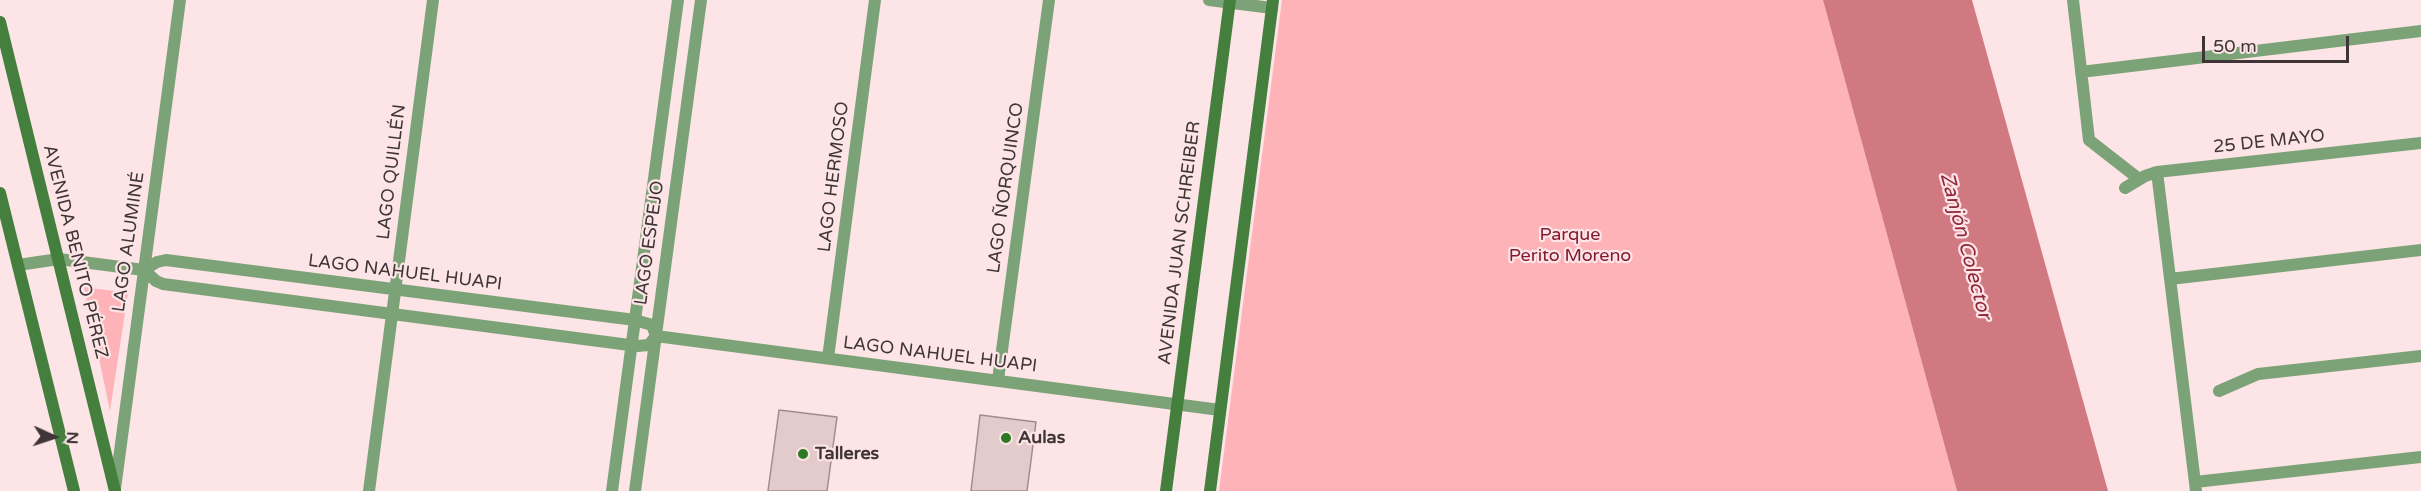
<!DOCTYPE html>
<meta charset="utf-8">
<style>
body{margin:0}
#map{position:relative;width:2421px;height:491px;overflow:hidden;background:#fde4e6;font-family:"Varela Round",sans-serif}
canvas{display:block}
.north{position:absolute;left:24px;top:407px;width:60px;height:60px;-webkit-text-stroke:4px #fde4e6;paint-order:stroke;rotate:93deg;font-size:16px;font-weight:700;line-height:24px;text-align:center;color:#3f3536}
.north::after{content:'';display:block;margin:auto;width:21px;height:27px;background:#3f3536;clip-path:polygon(50% 0,100% 100%,50% 72%,0 100%)}
.scale{position:absolute;left:2202px;top:36px;width:147px;height:27px;box-sizing:border-box;border:3px solid #3f3536;border-top:0;padding-left:8px;font-size:18px;line-height:21px;white-space:nowrap;color:#3f3536;-webkit-text-stroke:4px #fde4e6;paint-order:stroke}
</style>
<div id="map">
<canvas width="2421" height="491"></canvas>
<div class="north">N</div>
<div class="scale">50 m</div>
</div>
<script>
const g = document.querySelector('canvas').getContext('2d');
g.lineJoin = 'round';
function paint(path, color) { g.fillStyle = color; g.fill(path, 'evenodd'); }
const shape = rows => new Path2D(rows.map(r => 'M' + r).join(''));
function trace(path, color, width, dash) { g.strokeStyle = color; g.lineWidth = width; g.lineCap = dash ? 'butt' : 'round'; g.setLineDash(dash || []); g.stroke(path); }
function label(font, color, halo, rows, align = 'center') {
  g.font = font + ' "Varela Round",sans-serif'; g.lineWidth = 4.5; g.setLineDash([]); g.textBaseline = 'middle'; g.strokeStyle = halo; g.fillStyle = color; for (const [text, x, y, turn = 0] of rows) {
    g.save(); g.translate(x, y); g.rotate((+turn || 0) * Math.PI / 180); g.textAlign = isNaN(turn) ? turn : align; if (halo) g.strokeText(text, 0, 0); g.fillText(text, 0, 0); g.restore();
  }
}
const green = shape([
 [1282,0,1823,0,1957,491,1219,491],
 [84,287,128,293,110,411]
]);
const water = shape([
 [1823,0,1972,0,2108,491,1957,491]
]);
const building = shape([
 [779,410,837,417,827,491,768,491,779,410],
 [980,415,1036,422,1027,491,971,491,980,415]
]);
const street = shape([
 [1209,0,1272,8],
 [2073,0,2089,140,2139,179],
 [2081,72,2421,31],
 [2157,172,2196,491],
 [2125,188,2145,176,2157,172,2421,143],
 [18,265,59,259,144,270,156,281,163,284,637,346,649,345,656,336,652,325,635,320,166,260,157,262,144,270],
 [2170,279,2421,250],
 [656,336,1220,410],
 [828,358,875,0],
 [998,380,1049,0],
 [2219,391,2258,374,2421,356],
 [2195,482,2421,457],
 [115,489,180,0],
 [369,491,433,0],
 [612,491,678,0],
 [635,491,701,0]
]);
const secondary = shape([
 [0,22,115,491],
 [0,193,74,491],
 [1166,491,1230,0],
 [1210,491,1273,0]
]);
const markers = [
 [1006,438,6,"#2b7a23"],
 [803,454,6,"#2b7a23"]
];
const streetNames = [
 ["25 DE MAYO",2269,142,-6],
 ["LAGO QUILLÉN",392,172,-83],
 ["LAGO HERMOSO",834,177,-83],
 ["LAGO ÑORQUINCO",1006,188,-82],
 ["LAGO ALUMINÉ",129,242,-82],
 ["LAGO ESPEJO",650,243,-82],
 ["AVENIDA JUAN SCHREIBER",1180,243,-83],
 ["AVENIDA BENITO PÉREZ",75,252,76],
 ["LAGO NAHUEL HUAPI",405,273,7],
 ["LAGO NAHUEL HUAPI",940,355,7]
];
const parkNames = [
 ["Parque",1570,235],
 ["Perito Moreno",1570,256]
];
const poiNames = [
 ["Aulas",1018,438],
 ["Talleres",815,454]
];
const waterNames = [
 ["Zanjón Colector",1965,246,75]
];
paint(green, '#fdb3b8');
paint(water, '#d17981');
paint(building, '#e3cacb');
trace(building, '#a38c8d', 1.5);
trace(street, '#7ca377', 12);
trace(secondary, '#447f3d', 12);
for (const [x, y, r, color] of markers) { const dot = new Path2D(); dot.arc(x, y, r, 0, 2 * Math.PI); g.fillStyle = color; g.fill(dot); trace(dot, '#fde4e6', 2); }
label('18px', '#3f3536', '#fde4e6', streetNames);
label('18px', '#841930', '#fde4e6', parkNames);
label('bold 18px', '#3f3536', '#fde4e6', poiNames, 'left');
label('italic 20px', '#91273b', '#fde4e6', waterNames);
</script>
